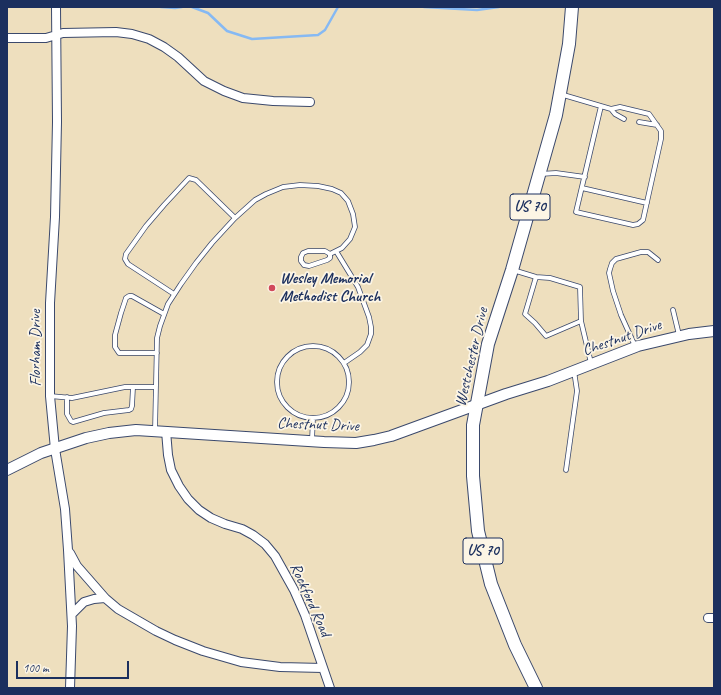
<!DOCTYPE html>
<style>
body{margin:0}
#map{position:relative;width:721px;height:695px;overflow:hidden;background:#eedfbe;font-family:Caveat,sans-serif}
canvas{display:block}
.frame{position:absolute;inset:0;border:8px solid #1b2f5e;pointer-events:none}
.scale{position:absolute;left:16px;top:661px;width:113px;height:18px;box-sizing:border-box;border:2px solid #1b2f5e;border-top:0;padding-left:5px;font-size:12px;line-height:14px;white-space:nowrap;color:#1b2f5e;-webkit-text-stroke:3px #fcf5e5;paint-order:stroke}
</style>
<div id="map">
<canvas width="721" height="695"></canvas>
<div class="frame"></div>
<div class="scale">100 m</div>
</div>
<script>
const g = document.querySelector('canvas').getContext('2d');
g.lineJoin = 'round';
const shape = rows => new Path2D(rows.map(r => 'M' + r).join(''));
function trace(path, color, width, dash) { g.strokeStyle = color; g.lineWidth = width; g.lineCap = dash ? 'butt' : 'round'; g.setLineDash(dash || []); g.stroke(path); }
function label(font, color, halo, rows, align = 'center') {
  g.font = font + ' Caveat,sans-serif'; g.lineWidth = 3.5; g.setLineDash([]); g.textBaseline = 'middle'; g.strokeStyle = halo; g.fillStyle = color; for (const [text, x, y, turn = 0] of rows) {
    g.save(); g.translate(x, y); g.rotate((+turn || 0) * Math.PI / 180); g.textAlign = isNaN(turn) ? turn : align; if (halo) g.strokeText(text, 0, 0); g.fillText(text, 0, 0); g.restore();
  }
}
const stream = shape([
 [161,7,175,8,182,7],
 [192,7,208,13,227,31,252,39,318,35,325,30,338,7],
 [424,7,477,10,499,7]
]);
const service = shape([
 [560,94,611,109,615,114,624,119],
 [601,106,576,212,633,225,638,224,643,220,661,139,661,131,649,114,620,107,611,109],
 [639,122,657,125],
 [540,174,556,173,585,177],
 [582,188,647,203],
 [336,251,358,287,369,317,371,327,371,334,367,345,360,352,344,363],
 [513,270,536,277,550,278,580,287,581,321,591,363],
 [536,277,525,314,535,323,546,336,581,321],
 [174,294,128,264,125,259,126,254,146,226,164,205,189,178,196,180,235,218],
 [673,310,679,335],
 '277 382a36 36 0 1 1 72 0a36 36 0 1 1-72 0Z',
 [635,346,621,315,613,291,609,273,610,269,612,263,616,259,641,252,648,252,658,260],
 [157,353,119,353,115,347,115,335,121,313,126,298,129,296,132,296,164,314],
 [50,396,72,398,125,387,156,387],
 [67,397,67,414,71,421,73,422,104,413,129,410,131,409,132,406,133,387],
 [155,431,157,338,160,326,168,304,181,284,196,263,212,243,235,218,255,200,266,194,283,187,300,185,318,186,332,189,341,193,348,201,353,214,355,227,350,239,342,248,330,254,330,258,327,260,309,266,304,265,301,261,301,257,303,253,308,251,325,251,330,254],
 [312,440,313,418],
 [566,470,577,391,574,371]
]);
const minor = shape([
 [56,7,57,122,55,217,50,303,50,396,55,449,65,509,68,550,72,626,70,688],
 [7,38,46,38,63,33,116,32,132,34,149,39,164,47,178,57,204,81,224,91,243,98,273,101,310,102],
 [166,431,168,455,171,470,179,486,188,499,199,510,211,518,225,524,242,529,253,535,265,544,275,556,294,590,305,615,330,688],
 [70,553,77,566,105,598,118,609,156,631,175,640,203,651,241,662,280,667,323,668],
 [72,614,84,602,94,599,105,598],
 [708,618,714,618]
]);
const tertiary = shape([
 [7,470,41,453,86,438,109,433,136,430,324,442,356,443,374,440,391,436,506,394,548,381,638,346,689,334,714,331]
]);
const primary = shape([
 [536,688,515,645,491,584,478,531,473,476,473,425,488,344,512,270,556,115,569,44,572,7]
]);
const markers = [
 [272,288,4,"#d1495b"]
];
const shields = [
 [530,207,40],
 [483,551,40]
];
const shieldNames = [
 ["US 70",530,207],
 ["US 70",483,551]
];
const poiNames = [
 ["Wesley Memorial",280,279],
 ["Methodist Church",280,297]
];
const streetNames = [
 ["Chestnut Drive",622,338,-19],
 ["Florham Drive",36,348,-90],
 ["Westchester Drive",472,357,-77],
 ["Chestnut Drive",318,425,2],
 ["Rockford Road",310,600,66]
];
trace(stream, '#86b9f3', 2.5);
trace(service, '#3b496c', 5.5);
trace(minor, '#3b496c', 10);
trace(tertiary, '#3b496c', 12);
trace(primary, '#3b496c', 14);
trace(service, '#fff', 4);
trace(minor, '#fff', 8);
trace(tertiary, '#fff', 10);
trace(primary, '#fff', 12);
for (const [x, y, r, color] of markers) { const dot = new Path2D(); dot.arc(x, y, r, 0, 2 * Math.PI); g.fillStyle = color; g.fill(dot); trace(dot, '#fcf5e5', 1.5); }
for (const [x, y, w] of shields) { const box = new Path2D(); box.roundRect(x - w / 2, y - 13, w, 26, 3); g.fillStyle = '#fcf5e5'; g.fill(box); trace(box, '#1b2f5e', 1); }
label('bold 15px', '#1b2f5e', null, shieldNames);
label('bold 16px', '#1b2f5e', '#fcf5e5', poiNames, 'left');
label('16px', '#1b2f5e', '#fcf5e5', streetNames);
</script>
